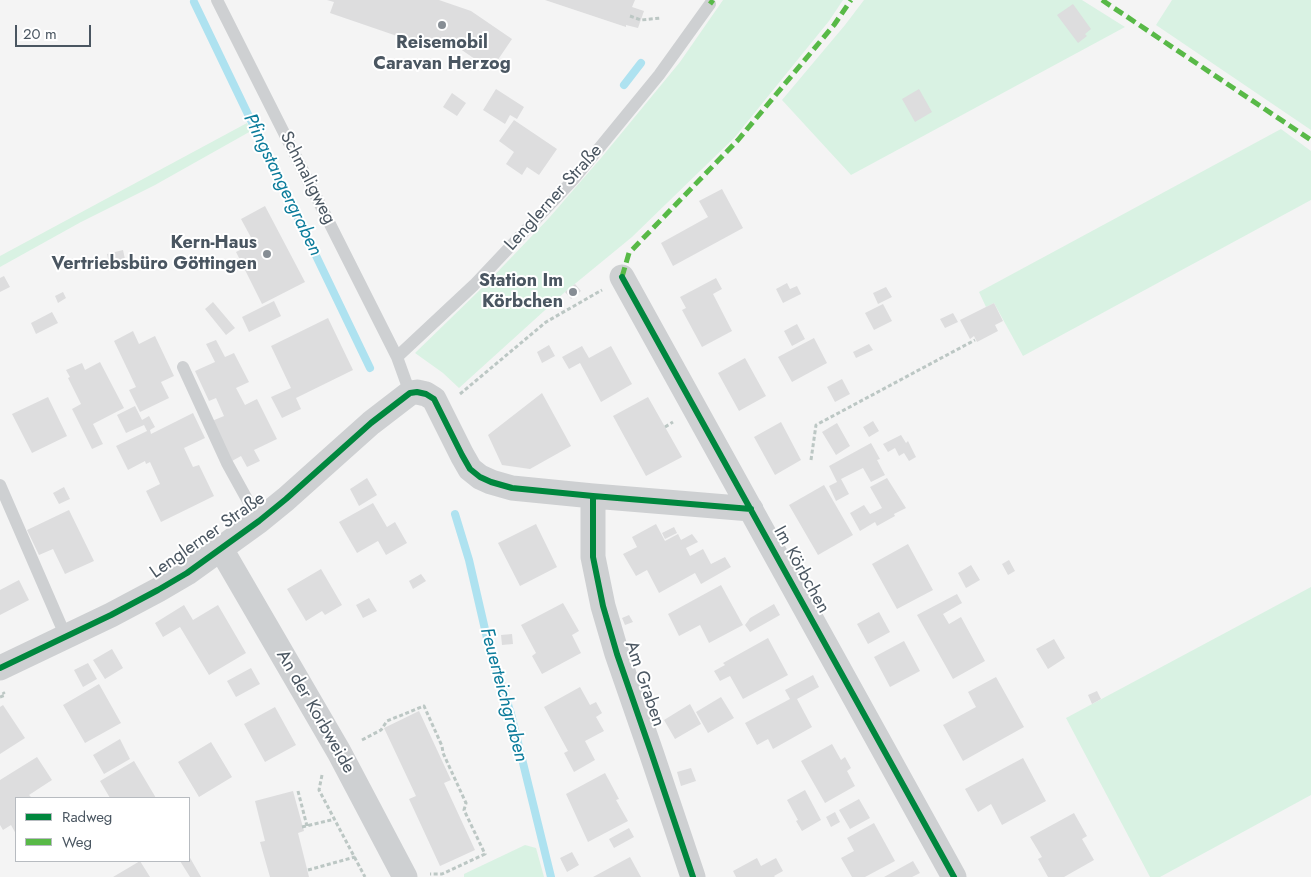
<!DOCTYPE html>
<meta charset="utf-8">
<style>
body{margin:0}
#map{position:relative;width:1311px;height:877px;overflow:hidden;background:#f4f4f4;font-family:Jost,sans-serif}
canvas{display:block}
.legend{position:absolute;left:15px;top:797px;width:175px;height:65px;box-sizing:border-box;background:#fff;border:1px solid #b7bbc0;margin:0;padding:6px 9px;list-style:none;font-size:15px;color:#4a5661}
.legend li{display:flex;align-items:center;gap:10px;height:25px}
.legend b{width:25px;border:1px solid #b7bbc0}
.scale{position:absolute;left:15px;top:25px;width:76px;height:22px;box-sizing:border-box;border:2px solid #4a5661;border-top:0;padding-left:6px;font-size:15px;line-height:18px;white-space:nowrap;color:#4a5661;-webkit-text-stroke:4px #fff;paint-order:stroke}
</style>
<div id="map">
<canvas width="1311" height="877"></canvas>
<ul class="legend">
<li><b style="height:6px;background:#00873e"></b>Radweg</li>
<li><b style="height:6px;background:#58b947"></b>Weg</li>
</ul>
<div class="scale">20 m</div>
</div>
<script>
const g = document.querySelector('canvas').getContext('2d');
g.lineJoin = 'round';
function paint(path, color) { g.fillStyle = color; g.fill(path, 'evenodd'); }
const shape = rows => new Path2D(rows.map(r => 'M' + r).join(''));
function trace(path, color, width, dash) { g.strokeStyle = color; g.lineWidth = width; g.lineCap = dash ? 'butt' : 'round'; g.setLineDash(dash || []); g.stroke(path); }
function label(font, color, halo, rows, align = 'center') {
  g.font = font + ' Jost,sans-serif'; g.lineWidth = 4; g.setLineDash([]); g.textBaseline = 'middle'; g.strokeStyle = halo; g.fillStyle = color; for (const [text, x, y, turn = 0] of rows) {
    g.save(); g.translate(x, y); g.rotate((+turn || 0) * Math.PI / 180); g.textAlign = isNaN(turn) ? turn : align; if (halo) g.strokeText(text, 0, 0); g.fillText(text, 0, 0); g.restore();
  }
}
const green = shape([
 [723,0,843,0,829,21,735,137,632,237,565,292,459,388,443,373,415,353,485,285,549,218,601,158,680,62],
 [864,0,1082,0,1125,27,851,175,782,100,845,25],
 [1172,0,1311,0,1311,130,1156,25],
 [247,123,251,131,155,185,81,222,0,267,0,256],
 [1281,129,1311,151,1311,200,1023,356,994,303,986,307,979,292],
 [1311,587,1311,795,1160,877,1150,877,1066,718],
 [525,845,536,848,544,877,464,877,464,874]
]);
const stream = shape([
 [194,2,370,368],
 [624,85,641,63],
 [455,514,469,560,487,638,511,714,551,877]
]);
const building = shape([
 [327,0,439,0,471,11,512,39,491,70,450,42,439,39,432,48,330,13,334,2],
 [545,0,635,0,632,7,644,11,638,28,626,25,626,27],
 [1073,4,1091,29,1085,34,1087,36,1078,43,1057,15],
 [496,89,524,107,517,119,510,115,505,124,483,110],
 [919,89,932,112,915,122,902,99],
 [452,93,466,103,457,116,443,107],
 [514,120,557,149,539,175,527,167,522,175,506,164,514,152,499,141],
 [722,189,743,228,673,266,661,243,708,217,699,201],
 [265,206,305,282,262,304,236,252,254,243,241,219],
 [123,250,126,264,110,268,107,254],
 [4,276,10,287,0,292,0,278],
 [716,278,722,289,713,294,732,331,702,347,682,310,686,308,680,297],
 [787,283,790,289,797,286,801,294,783,303,776,289],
 [575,284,581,291,571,299,565,292],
 [886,287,892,297,878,304,873,293],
 [63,292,66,298,58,303,55,296],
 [274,301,281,316,249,332,242,317],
 [213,302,235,328,226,335,205,309],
 [994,303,1003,321,995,325,998,331,977,342,974,336,970,339,960,320],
 [883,304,892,321,874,330,865,313],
 [52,312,58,323,36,334,31,323],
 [953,313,958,322,945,328,940,319],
 [328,318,353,370,296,398,301,409,282,418,271,397,291,388,271,346],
 [797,324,805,339,792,346,784,331],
 [133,331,139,344,155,336,174,376,161,382,169,398,140,412,129,390,136,387,114,341],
 [814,338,827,363,792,382,778,357],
 [216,340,225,357,234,353,249,382,236,388,245,405,257,399,277,439,254,450,260,461,247,467,241,456,232,461,212,421,224,416,216,398,209,401,195,371,215,362,206,344],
 [869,344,873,350,856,358,853,352],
 [549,345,555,356,542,363,537,352],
 [582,346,589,358,611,346,632,384,601,402,580,363,569,369,562,357],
 [745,358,766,396,739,411,718,373],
 [100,362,124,408,93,424,103,444,92,449,72,409,81,404,68,378,70,377,66,370,82,363,85,370],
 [842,379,850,394,835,402,827,387],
 [542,393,571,446,530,469,502,465,488,435],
 [48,397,67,436,32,453,12,414],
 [648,397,682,457,646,476,613,416],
 [135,406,142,420,149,416,155,427,150,430,151,434,193,413,205,438,184,448,193,467,199,465,214,496,161,522,146,491,160,484,150,462,146,464,145,461,128,470,116,446,147,431,144,425,126,433,117,415],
 [873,421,879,431,869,437,863,427],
 [781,422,801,460,775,475,754,437],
 [837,423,850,446,836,455,822,432],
 [901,435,906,443,908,441,916,457,909,461,904,453,899,456,895,448,888,452,883,444],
 [871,443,880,459,877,460,885,475,871,482,863,468,841,479,849,494,836,501,829,486,837,482,829,466],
 [367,478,377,495,359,506,350,489],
 [887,478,906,508,894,514,895,516,877,526,875,522,860,531,850,513,864,505,870,514,882,508,870,487],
 [824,485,853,535,818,555,789,505],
 [64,487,70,499,59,504,53,493],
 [373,503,387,527,395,522,407,543,386,555,378,541,357,553,339,522],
 [69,510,94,561,65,574,53,549,39,555,27,530],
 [536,524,557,567,520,586,498,543],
 [656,524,665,541,678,534,681,540,692,534,698,542,686,548,690,556,703,549,711,564,725,557,731,567,701,584,695,573,659,593,647,570,636,576,623,554,637,547,632,537],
 [674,527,677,533,665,539,662,533],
 [908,544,933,590,897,609,872,564],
 [1009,560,1015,571,1008,575,1002,564],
 [971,565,980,580,966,588,958,573],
 [321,569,342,605,325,615,322,611,306,621,287,589],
 [421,574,426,581,413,589,409,581],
 [19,580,29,600,0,615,0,590],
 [721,585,743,625,709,643,700,625,679,636,668,614],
 [957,594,962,603,943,614,949,624,961,617,985,661,953,679,917,615],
 [369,598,377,611,363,618,356,605],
 [563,603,579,631,572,635,581,653,542,674,532,656,536,653,521,625],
 [774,604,780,615,750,632,745,625,750,618],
 [184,605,193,620,218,605,246,653,209,675,180,627,163,637,155,623],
 [879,612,890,632,868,644,857,624],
 [629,615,633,622,625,625,622,618],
 [512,634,513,644,502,645,501,635],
 [768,638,788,675,743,699,730,676,720,681,714,671,725,665,723,663],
 [1054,639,1065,658,1048,669,1036,649],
 [904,641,920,671,890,687,874,657],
 [112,649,123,668,105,679,93,660],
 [88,663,97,679,83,687,74,670],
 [251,668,260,684,236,697,227,681],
 [813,675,819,687,797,699,812,727,773,749,768,739,757,745,745,723,790,699,785,690],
 [996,677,1024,727,963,761,943,725,976,707,968,692],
 [99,684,121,723,85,743,63,705],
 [580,687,590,705,596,702,602,713,596,717,604,731,585,741,595,760,574,772,564,753,568,751,544,707],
 [1097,691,1101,699,1092,704,1088,695],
 [721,697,734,718,708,733,696,712],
 [690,704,701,724,675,739,664,720],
 [3,705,25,738,0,754,0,707],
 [275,707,296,745,265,762,244,724],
 [419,711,451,780,444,783,475,850,440,866,409,799,416,796,384,728],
 [120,739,130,759,104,774,93,755],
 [211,742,232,777,199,797,178,762],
 [832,744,841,760,845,757,851,768,847,771,855,786,825,803,801,761],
 [37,757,52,780,29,795,32,798,16,798,16,834,11,825,3,830,0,825,0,780],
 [1023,758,1046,801,1002,825,991,804,978,812,965,789],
 [134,761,156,798,110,798,100,781],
 [691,768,696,781,681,786,677,772],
 [605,773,619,799,616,800,628,821,588,842,566,794],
 [805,790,821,820,802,831,796,821,798,820,787,800],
 [293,791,304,831,298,833,309,877,270,877,260,842,265,841,255,801],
 [859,799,870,818,850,829,839,810],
 [835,812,840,822,831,827,826,817],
 [1074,813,1087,836,1082,839,1094,860,1064,877,1048,877,1038,859,1042,857,1030,837],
 [874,823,895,861,865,877,852,877,841,858,854,851,847,838],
 [629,828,634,837,614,848,609,839],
 [572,852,579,865,567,872,560,858],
 [189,856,201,877,190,877,180,861,189,861],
 [630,857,641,877,593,877],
 [757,858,761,866,776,858,783,871,774,876,775,877,736,877,733,871],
 [140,861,150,877,113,877],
 [913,861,920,873,912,877,884,877]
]);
const path = shape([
 [630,16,641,20,661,18],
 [460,394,546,322,602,290],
 [665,427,673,422],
 [811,460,816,425,975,340],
 [0,697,5,695,3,692],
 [362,740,381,730,387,721,424,706,442,746,443,753,466,803,464,810,485,854,442,874,430,874],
 [322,775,319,790,365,877],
 [298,791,307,826],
 [302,827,335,819],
 [308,870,355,857]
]);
const service = shape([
 [217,0,397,357,410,393],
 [397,357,474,285,573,180,659,75,710,4],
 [183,367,227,463,259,521],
 [0,485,66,637]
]);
const minor = shape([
 [622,277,954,877],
 [593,496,593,557,603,606,617,654,651,752,693,877],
 [221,549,339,752,405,877],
 [0,668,111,615,158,590,187,573,259,521,286,499,371,423,410,393,417,392,426,394,434,399,462,455,470,469,480,477,491,482,512,488,593,496,751,509]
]);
const quiet = shape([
 [1102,0,1311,140],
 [710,4,713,0],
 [622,277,629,253,738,140,834,25,851,0]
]);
const cycleway = shape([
 [622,277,954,877],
 [593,496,593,557,603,606,617,654,651,752,693,877],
 [0,668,111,615,158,590,187,573,259,521,286,499,371,423,410,393,417,392,426,394,434,399,462,455,470,469,480,477,491,482,512,488,593,496,751,509]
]);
const markers = [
 [442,25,5,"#868d94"],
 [267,254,5,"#868d94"],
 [573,292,5,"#868d94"]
];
const poiNames = [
 ["Reisemobil",442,44,"center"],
 ["Caravan Herzog",442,65,"center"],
 ["Kern-Haus",257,244],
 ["Vertriebsbüro Göttingen",257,265],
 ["Station Im",563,282],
 ["Körbchen",563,303]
];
const streetNames = [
 ["Schmaligweg",307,178,63],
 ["Lenglerner Straße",554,198,-48],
 ["Lenglerner Straße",208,536,-35],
 ["Im Körbchen",801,570,61],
 ["Am Graben",644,684,71],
 ["An der Korbweide",315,712,60]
];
const waterNames = [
 ["Pfingstangergraben",282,185,64],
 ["Feuerteichgraben",503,695,75]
];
paint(green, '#d9f2e3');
trace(stream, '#aee2f0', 8);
paint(building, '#ddddde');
trace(path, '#bcc7c4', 3, [4, 2.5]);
trace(service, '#ced0d2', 12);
trace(minor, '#ced0d2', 25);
trace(quiet, '#58b947', 5, [10, 5]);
trace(cycleway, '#00873e', 6);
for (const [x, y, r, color] of markers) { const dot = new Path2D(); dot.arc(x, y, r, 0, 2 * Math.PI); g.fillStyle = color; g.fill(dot); trace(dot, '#fff', 2); }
label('bold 18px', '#4a5661', '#fff', poiNames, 'right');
label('18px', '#4a5661', '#fff', streetNames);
label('italic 19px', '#0c7c9b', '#fff', waterNames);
</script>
